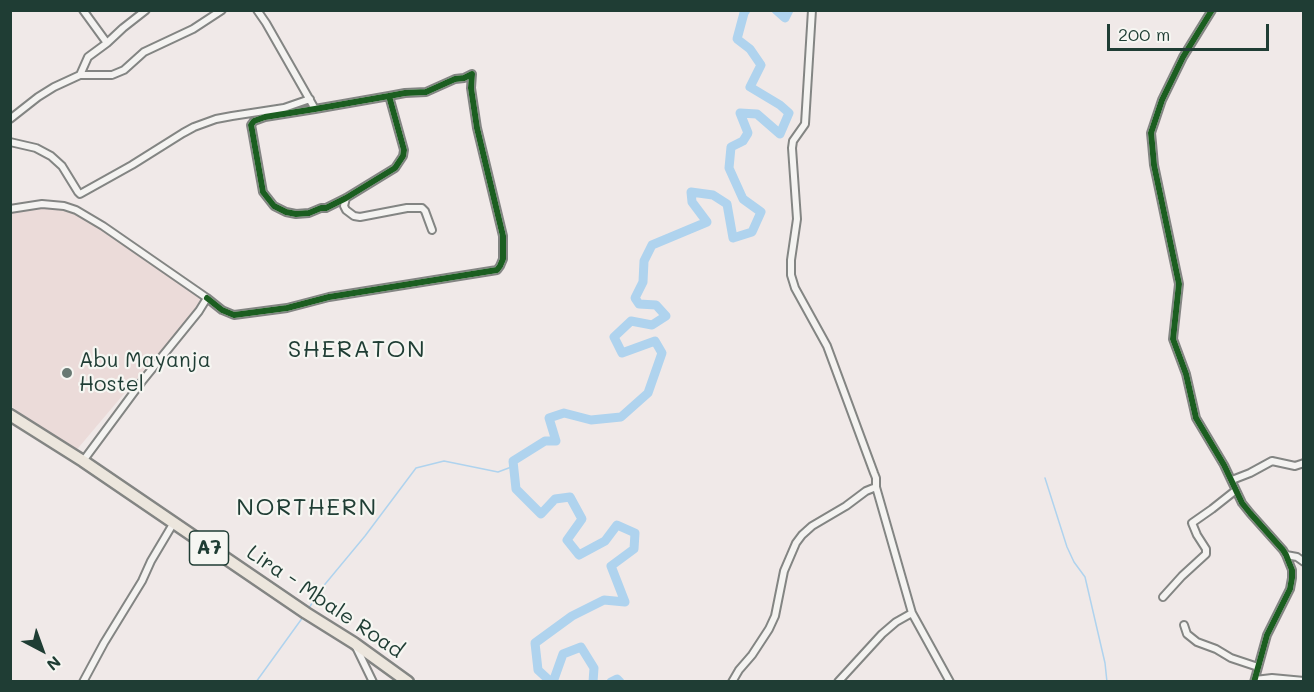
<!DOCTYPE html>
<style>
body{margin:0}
#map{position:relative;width:1314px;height:692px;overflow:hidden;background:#f0e9e8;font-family:Mali,sans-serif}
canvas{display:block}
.frame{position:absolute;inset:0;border:12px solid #1f3d34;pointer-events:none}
.north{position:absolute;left:12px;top:620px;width:60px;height:60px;-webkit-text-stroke:4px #f6f6f2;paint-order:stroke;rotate:139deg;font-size:16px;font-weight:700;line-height:24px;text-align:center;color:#1f3d34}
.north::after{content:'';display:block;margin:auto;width:21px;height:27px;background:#1f3d34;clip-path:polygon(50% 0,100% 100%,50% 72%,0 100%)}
.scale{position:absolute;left:1107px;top:24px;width:162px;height:27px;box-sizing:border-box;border:3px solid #1f3d34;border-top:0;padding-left:8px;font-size:18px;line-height:21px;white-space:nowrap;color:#1f3d34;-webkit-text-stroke:4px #f6f6f2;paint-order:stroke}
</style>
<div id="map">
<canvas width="1314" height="692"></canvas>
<div class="frame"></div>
<div class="north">N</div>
<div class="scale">200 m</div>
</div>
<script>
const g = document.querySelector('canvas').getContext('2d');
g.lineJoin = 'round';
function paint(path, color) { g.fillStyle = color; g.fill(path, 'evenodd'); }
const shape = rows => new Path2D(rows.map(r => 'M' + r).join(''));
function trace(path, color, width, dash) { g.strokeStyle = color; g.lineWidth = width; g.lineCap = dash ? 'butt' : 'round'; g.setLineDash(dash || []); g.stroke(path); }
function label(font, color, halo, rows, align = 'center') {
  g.font = font + ' Mali,sans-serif'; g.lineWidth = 4.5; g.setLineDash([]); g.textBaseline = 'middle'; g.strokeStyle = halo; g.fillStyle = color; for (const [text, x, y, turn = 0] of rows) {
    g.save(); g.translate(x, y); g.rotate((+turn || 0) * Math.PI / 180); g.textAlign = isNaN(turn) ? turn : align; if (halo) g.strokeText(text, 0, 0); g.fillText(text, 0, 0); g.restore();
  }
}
const built = shape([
 [42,205,62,207,99,226,137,253,204,298,193,318,144,370,74,453,11,406,11,210]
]);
const stream = shape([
 [1045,478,1067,547,1074,562,1085,577,1105,663,1107,682],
 [309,608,321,589,365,536,416,468,444,461,498,472,514,466],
 [256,682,303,617]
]);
const river = shape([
 [776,10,785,18,789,10],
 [551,682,538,670,535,643,572,616,604,600,625,602,611,566,634,549,635,533,617,525,605,541,579,555,567,540,582,519,570,497,555,499,541,514,516,489,513,461,545,441,556,441,549,418,564,413,591,420,621,417,648,393,662,353,655,341,622,353,614,337,631,321,652,325,666,316,656,305,639,304,635,298,643,282,644,261,652,245,707,222,692,202,691,192,713,195,727,204,733,238,752,232,761,212,743,199,729,168,731,147,743,141,748,133,740,113,757,114,780,134,789,113,780,105,750,87,761,65,750,49,737,39,744,13,746,10],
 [553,682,563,654,581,647,594,668,593,682],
 [611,682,617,679,620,682]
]);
const street = shape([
 [83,10,107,43],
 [257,10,266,23,315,109],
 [812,10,805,124,793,141,792,148,797,219,791,260,791,275,795,288,827,346,874,473,876,478,876,487,912,613,950,682],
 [1212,10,1183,57,1162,100,1151,133,1152,143,1154,165,1179,284,1173,339,1186,374,1196,418,1224,465,1242,503,1250,513,1283,550,1286,555,1292,570,1292,578,1290,589,1267,635,1254,682],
 [80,75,112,75,124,70,144,52,193,29,222,10],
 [10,119,38,97,54,87,80,75,88,57,107,43,123,28,146,10],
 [10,142,36,148,51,156,62,166,78,192,80,194,132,165,183,133,194,127,216,119,232,116,284,108,310,99],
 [346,198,344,206,346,210,354,216,360,217,407,208,422,208,425,211,432,230],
 [10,209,42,204,64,206,76,210,103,226,207,298,199,311,143,380,83,461],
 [207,298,222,310,234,315,287,308,329,297,497,270,500,266,503,259,503,236,477,128,471,88,472,74,464,78,455,79,426,92,405,93,389,96,315,109,265,117,254,121,251,125,252,130,263,192,274,206,286,212,296,214,309,213,321,208,326,208,346,198,395,168,403,156,404,150,389,96],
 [1232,480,1250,473,1272,461,1295,466,1304,463],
 [1286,555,1297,557,1304,562],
 [1163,597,1182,576,1206,554,1206,549,1197,535,1192,523,1212,509,1236,490],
 [1184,625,1187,634,1197,642,1216,649,1231,658,1258,667],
 [356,647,373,682],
 [1255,680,1272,678,1304,681],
 [83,682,104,643,142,581,151,561,173,524],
 [732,682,739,670,752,655,769,629,775,616,784,571,796,543,802,535,812,526,846,506,866,491,876,487],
 [838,682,882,634,896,622,912,613]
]);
const primary = shape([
 [10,415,83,461,306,613,354,643,408,682]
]);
const cycleway = shape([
 [1212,10,1183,57,1162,100,1151,133,1152,143,1154,165,1179,284,1173,339,1186,374,1196,418,1224,465,1242,503,1250,513,1283,550,1286,555,1292,570,1292,578,1290,589,1267,635,1254,682],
 [207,298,222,310,234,315,287,308,329,297,497,270,500,266,503,259,503,236,477,128,471,88,472,74,464,78,455,79,426,92,405,93,389,96,315,109,265,117,254,121,251,125,252,130,263,192,274,206,286,212,296,214,309,213,321,208,326,208,346,198,395,168,403,156,404,150,389,96]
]);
const markers = [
 [67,373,6,"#687973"]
];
const shields = [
 [209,548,39]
];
const shieldNames = [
 ["A7",209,548]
];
const poiNames = [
 ["Abu Mayanja",79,361],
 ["Hostel",79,385]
];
const streetNames = [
 ["Lira - Mbale Road",325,602,34]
];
const quarterNames = [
 ["SHERATON",357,350],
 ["NORTHERN",307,508]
];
paint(built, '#ebdbd9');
trace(stream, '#afd3ee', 1.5);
trace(river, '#afd3ee', 9);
trace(street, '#838583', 10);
trace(primary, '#838583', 15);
trace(street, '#f4f3f1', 6);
trace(primary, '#ece6dd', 10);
trace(cycleway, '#1b5e20', 6);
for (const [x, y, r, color] of markers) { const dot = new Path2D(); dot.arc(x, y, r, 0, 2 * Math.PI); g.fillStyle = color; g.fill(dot); trace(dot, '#f6f6f2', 2); }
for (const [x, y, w] of shields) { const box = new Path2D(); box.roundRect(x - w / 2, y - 17, w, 34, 4.5); g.fillStyle = '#f6f6f2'; g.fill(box); trace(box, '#1f3d34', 1.5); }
label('bold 20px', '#1f3d34', null, shieldNames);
label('21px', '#1f3d34', '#f6f6f2', poiNames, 'left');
label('21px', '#1f3d34', '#f6f6f2', streetNames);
g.letterSpacing = '1.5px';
label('24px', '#1f3d34', '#f6f6f2', quarterNames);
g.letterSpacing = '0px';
</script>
